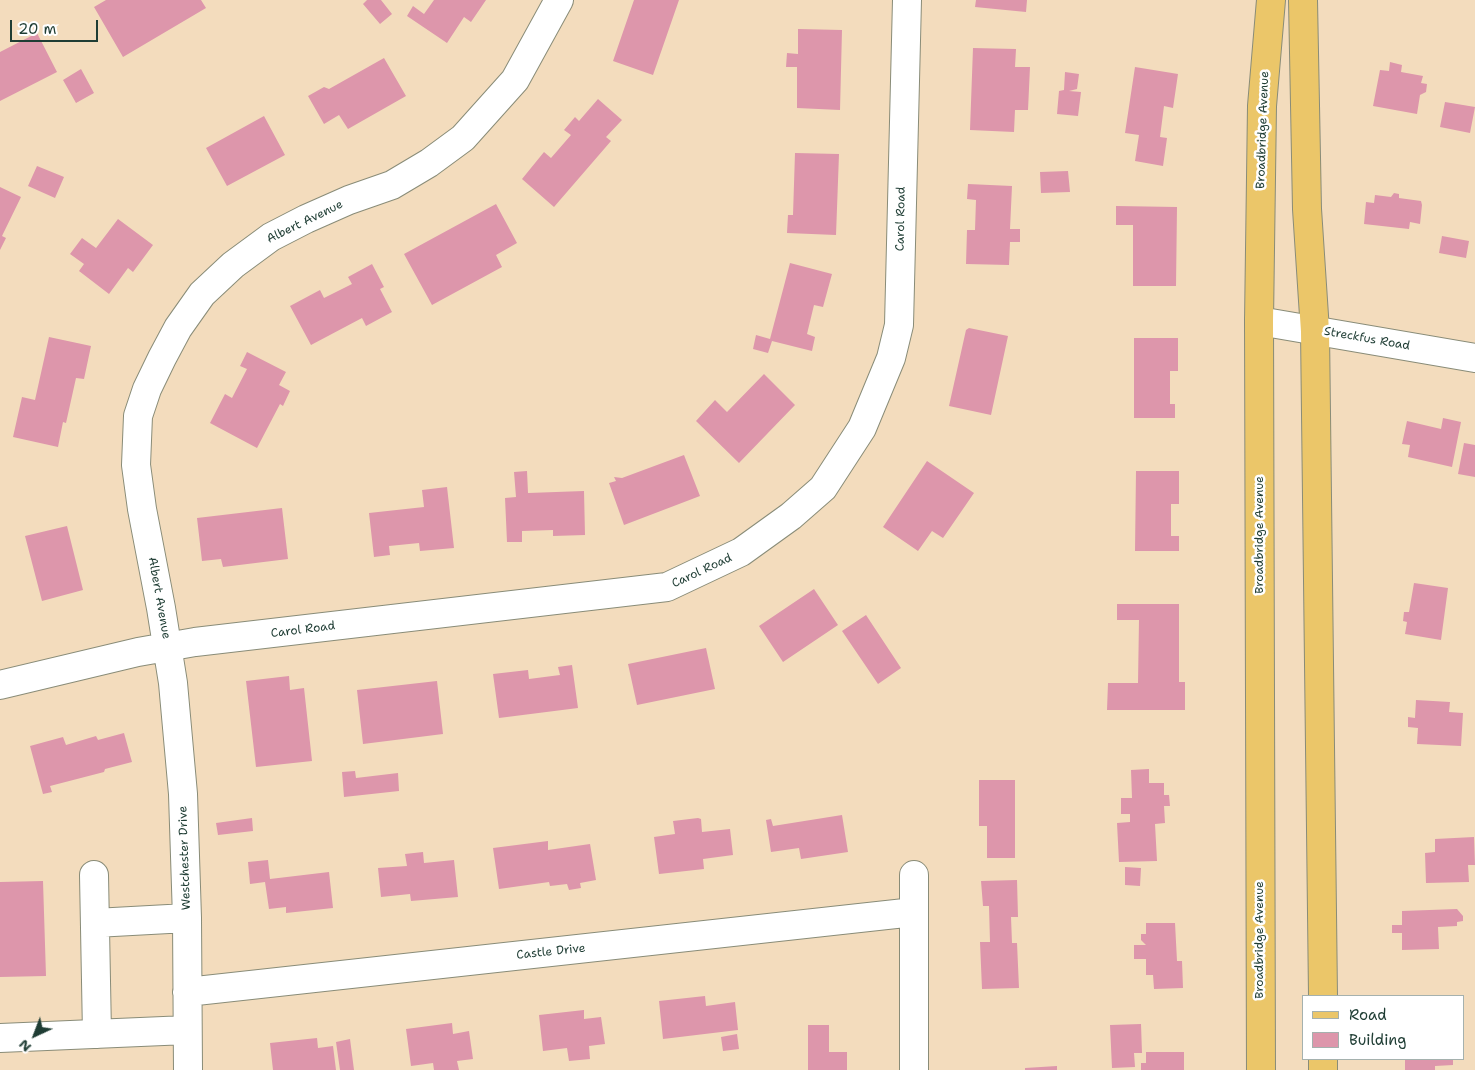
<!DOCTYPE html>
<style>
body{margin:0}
#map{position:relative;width:1475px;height:1070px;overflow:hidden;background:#f3dcbd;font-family:"Shantell Sans",sans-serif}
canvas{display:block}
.legend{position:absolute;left:1302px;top:995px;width:162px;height:65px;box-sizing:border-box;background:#fff;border:1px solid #a5b1ae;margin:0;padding:6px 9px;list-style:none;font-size:15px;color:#1f3d34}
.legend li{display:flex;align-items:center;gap:10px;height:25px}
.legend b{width:25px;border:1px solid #a5b1ae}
.north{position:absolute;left:10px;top:1010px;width:50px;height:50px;-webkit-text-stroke:4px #fff;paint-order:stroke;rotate:223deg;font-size:14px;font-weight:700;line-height:20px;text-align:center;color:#1f3d34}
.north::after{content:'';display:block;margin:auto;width:18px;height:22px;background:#1f3d34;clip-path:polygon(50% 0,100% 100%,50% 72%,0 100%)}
.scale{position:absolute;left:10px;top:20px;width:88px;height:22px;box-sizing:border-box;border:2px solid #1f3d34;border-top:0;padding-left:6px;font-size:15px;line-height:18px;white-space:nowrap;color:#1f3d34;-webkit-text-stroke:4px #fff;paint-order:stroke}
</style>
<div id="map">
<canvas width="1475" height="1070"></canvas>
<ul class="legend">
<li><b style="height:6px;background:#ebc669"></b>Road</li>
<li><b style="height:14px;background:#dd96ab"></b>Building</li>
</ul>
<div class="north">N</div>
<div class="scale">20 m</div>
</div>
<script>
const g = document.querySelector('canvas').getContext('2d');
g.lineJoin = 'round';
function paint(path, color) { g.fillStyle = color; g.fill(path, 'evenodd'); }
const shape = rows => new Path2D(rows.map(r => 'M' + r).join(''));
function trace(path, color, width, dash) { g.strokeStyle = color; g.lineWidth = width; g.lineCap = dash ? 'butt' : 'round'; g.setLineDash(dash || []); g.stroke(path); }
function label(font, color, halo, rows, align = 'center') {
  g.font = font + ' "Shantell Sans",sans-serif'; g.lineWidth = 5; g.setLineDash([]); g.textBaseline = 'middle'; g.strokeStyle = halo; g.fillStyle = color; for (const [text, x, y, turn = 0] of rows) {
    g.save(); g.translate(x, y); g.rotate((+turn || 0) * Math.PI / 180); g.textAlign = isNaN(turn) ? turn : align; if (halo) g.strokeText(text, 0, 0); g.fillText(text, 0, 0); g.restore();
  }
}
const building = shape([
 [106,0,201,0,206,8,123,57,94,7],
 [367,0,381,0,392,14,380,24,363,4],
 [434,0,486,0,471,22,464,17,447,43,407,16,413,6,424,14],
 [634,0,679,0,653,75,613,61],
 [976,0,1027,0,1026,12,975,7],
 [798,29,842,30,840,110,797,108,797,67,786,67,787,53,798,54],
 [37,33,57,72,0,101,0,52],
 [973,48,1016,49,1015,67,1030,67,1028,110,1015,110,1014,132,970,130],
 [384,58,406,96,348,129,339,115,324,124,308,96,324,87,329,89],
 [1390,62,1402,65,1401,72,1423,76,1421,83,1427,84,1426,92,1420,95,1417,114,1373,106,1380,70,1389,71],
 [1135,67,1178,74,1173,108,1164,106,1160,137,1167,138,1163,166,1135,161,1139,135,1125,133],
 [81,69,94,93,76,103,63,80],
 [1065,72,1079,74,1077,89,1069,91,1081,92,1078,116,1057,114,1059,91,1064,90],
 [598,99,622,120,606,137,611,141,554,207,522,179,544,152,551,158,571,135,564,130,575,117,579,121],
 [1445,102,1475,107,1470,133,1440,127],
 [264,116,285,155,227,186,206,148],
 [795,153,839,154,836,235,787,233,788,215,793,215],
 [37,166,64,177,55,198,28,186],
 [1068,171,1070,192,1041,193,1040,172],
 [968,184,1012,186,1010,229,1020,229,1020,242,1010,242,1009,265,966,264,967,230,975,230,976,200,967,199],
 [0,187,21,197,2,236,6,238,0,250],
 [1394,193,1399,194,1399,198,1421,201,1422,205,1420,224,1410,222,1409,229,1364,224,1366,202,1374,203,1375,195,1391,197],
 [496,204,517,243,496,255,502,267,432,305,404,254],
 [1116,206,1177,207,1176,286,1133,286,1133,225,1116,225],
 [118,219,153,245,133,272,128,268,109,294,79,271,84,264,70,254,82,238,96,248],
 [1442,236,1469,241,1466,258,1439,253],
 [790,263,832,274,823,307,814,305,807,334,815,337,812,351,772,341,768,353,753,349,756,335,770,339],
 [372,264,384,287,380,289,392,312,366,326,362,318,311,345,290,306,320,290,324,298,352,284,348,277],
 [969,328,1008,336,991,415,949,406,966,330],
 [49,337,91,346,84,379,76,378,66,423,63,422,58,447,13,437,22,397,35,400],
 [1134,338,1178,338,1178,371,1170,371,1170,404,1175,404,1175,418,1134,418],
 [247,352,286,372,279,385,290,391,283,406,280,404,257,448,210,423,225,394,232,398,247,369,240,366],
 [764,374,795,405,739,463,696,421,715,400,727,412],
 [1443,418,1461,422,1452,467,1408,457,1410,445,1402,444,1407,421,1441,429],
 [1464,443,1475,445,1475,477,1458,474],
 [684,455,700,496,624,525,609,483,616,481,614,477,622,478],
 [927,461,974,493,943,538,932,531,918,551,883,527],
 [527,471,528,493,584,491,585,535,553,536,553,530,522,531,522,542,507,542,505,498,516,497,514,472],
 [1136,471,1179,471,1179,504,1171,504,1171,536,1179,536,1179,551,1135,551],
 [447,487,454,548,420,551,419,543,389,546,390,555,374,557,369,513,424,507,422,490],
 [282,508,288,559,223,567,221,559,202,561,197,518],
 [67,526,83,590,42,601,25,536],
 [1414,583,1448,588,1441,640,1405,634,1407,622,1403,621,1404,612,1409,612],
 [814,589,838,625,783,662,759,626],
 [1117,604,1179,604,1179,682,1185,682,1185,710,1107,710,1108,683,1138,683,1139,620,1117,620],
 [866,615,901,668,878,684,842,631],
 [706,648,715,689,637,705,628,664],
 [572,665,578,708,499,718,493,674,528,670,529,679,560,675,558,667],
 [289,676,290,690,304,688,312,761,256,767,246,681],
 [437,681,443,734,363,744,357,690],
 [1416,700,1450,702,1449,712,1463,713,1461,746,1417,744,1418,728,1408,727,1408,717,1415,718],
 [124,733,132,762,105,769,104,772,50,786,52,792,43,794,30,746,63,737,66,745,96,736,98,740],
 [1149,769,1149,783,1164,783,1164,795,1169,795,1170,806,1164,806,1165,823,1155,824,1157,861,1119,862,1117,823,1130,822,1130,814,1121,814,1121,798,1132,798,1131,770],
 [355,771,356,778,398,773,399,791,344,797,342,772],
 [979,780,1015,780,1015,858,987,858,987,826,979,826],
 [842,815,848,852,801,859,799,848,771,852,766,820,771,819,773,826],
 [252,818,253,831,218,835,216,823],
 [698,818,701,819,702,832,730,829,733,855,703,859,704,869,659,874,654,837,675,834,673,821],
 [1474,837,1475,865,1468,865,1469,882,1426,883,1425,853,1435,852,1435,839],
 [548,841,548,850,590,844,596,880,580,883,581,888,569,890,567,884,550,886,549,882,499,889,493,848],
 [423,852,424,863,454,860,458,897,411,901,410,894,381,897,378,868,407,866,405,854],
 [268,860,270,879,329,872,333,908,286,913,286,907,269,909,265,882,250,884,248,862],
 [1125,867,1141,868,1140,886,1125,885],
 [1017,880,1018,917,1011,917,1012,943,1017,943,1019,988,982,989,980,942,990,942,989,906,983,906,981,881],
 [43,881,46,976,0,977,0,882],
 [1457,909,1463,916,1463,921,1457,922,1457,926,1438,927,1439,949,1402,950,1402,933,1392,933,1392,925,1402,925,1402,911],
 [1146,923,1175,923,1177,961,1182,961,1183,988,1154,989,1153,975,1146,975,1146,959,1134,959,1134,945,1146,945,1141,940,1141,934,1146,934],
 [705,996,706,1006,735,1002,738,1030,663,1039,659,1001],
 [584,1010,584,1019,601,1017,605,1044,589,1046,590,1059,569,1061,567,1048,543,1051,539,1015],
 [452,1023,453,1034,469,1031,473,1059,457,1061,459,1070,434,1070,433,1063,411,1066,406,1029],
 [1141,1024,1142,1053,1134,1053,1135,1067,1112,1068,1110,1025],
 [808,1025,829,1025,829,1052,847,1052,847,1070,808,1070],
 [737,1034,739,1049,723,1051,721,1037],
 [317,1038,318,1048,333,1046,336,1070,273,1070,270,1043],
 [350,1039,354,1070,340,1070,336,1042],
 [1146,1052,1184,1052,1184,1070,1141,1070,1141,1063,1146,1063],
 [1405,1059,1453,1059,1453,1065,1435,1066,1435,1070,1405,1070],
 [1057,1066,1057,1070,1025,1070,1025,1068]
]);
const minor = shape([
 [1259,321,1475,358],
 [0,685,138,652,195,642,667,587,741,552,791,516,823,488,862,428,891,358,899,325,907,0],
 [94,875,97,1034],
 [914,875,914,1070],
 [95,923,187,918],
 [187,992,914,912],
 [0,1038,187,1030],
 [188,1070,187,918,183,794,173,683,161,608,142,509,136,465,138,416,147,389,162,358,178,328,202,294,233,265,271,237,306,219,349,200,392,185,429,163,463,138,515,80,559,0]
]);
const major = shape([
 [1303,0,1307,209,1315,331,1323,996],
 [1323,1059,1323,1070],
 [1261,1070,1259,321,1262,106,1271,0]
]);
const streetNames = [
 ["Broadbridge Avenue",1263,130,-88],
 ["Carol Road",901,219,-89],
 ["Albert Avenue",305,222,-26],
 ["Streckfus Road",1367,339,10],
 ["Broadbridge Avenue",1260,535,-90],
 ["Carol Road",702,571,-25],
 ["Albert Avenue",159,598,80],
 ["Carol Road",303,630,-7],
 ["Westchester Drive",185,858,-92],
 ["Broadbridge Avenue",1260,940,-90],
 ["Castle Drive",551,952,-6]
];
paint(building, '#dd96ab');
trace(minor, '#898c78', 30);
trace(major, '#898c78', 30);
trace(minor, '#fff', 28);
trace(major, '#ebc669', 28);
label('12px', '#1f3d34', '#fff', streetNames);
</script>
